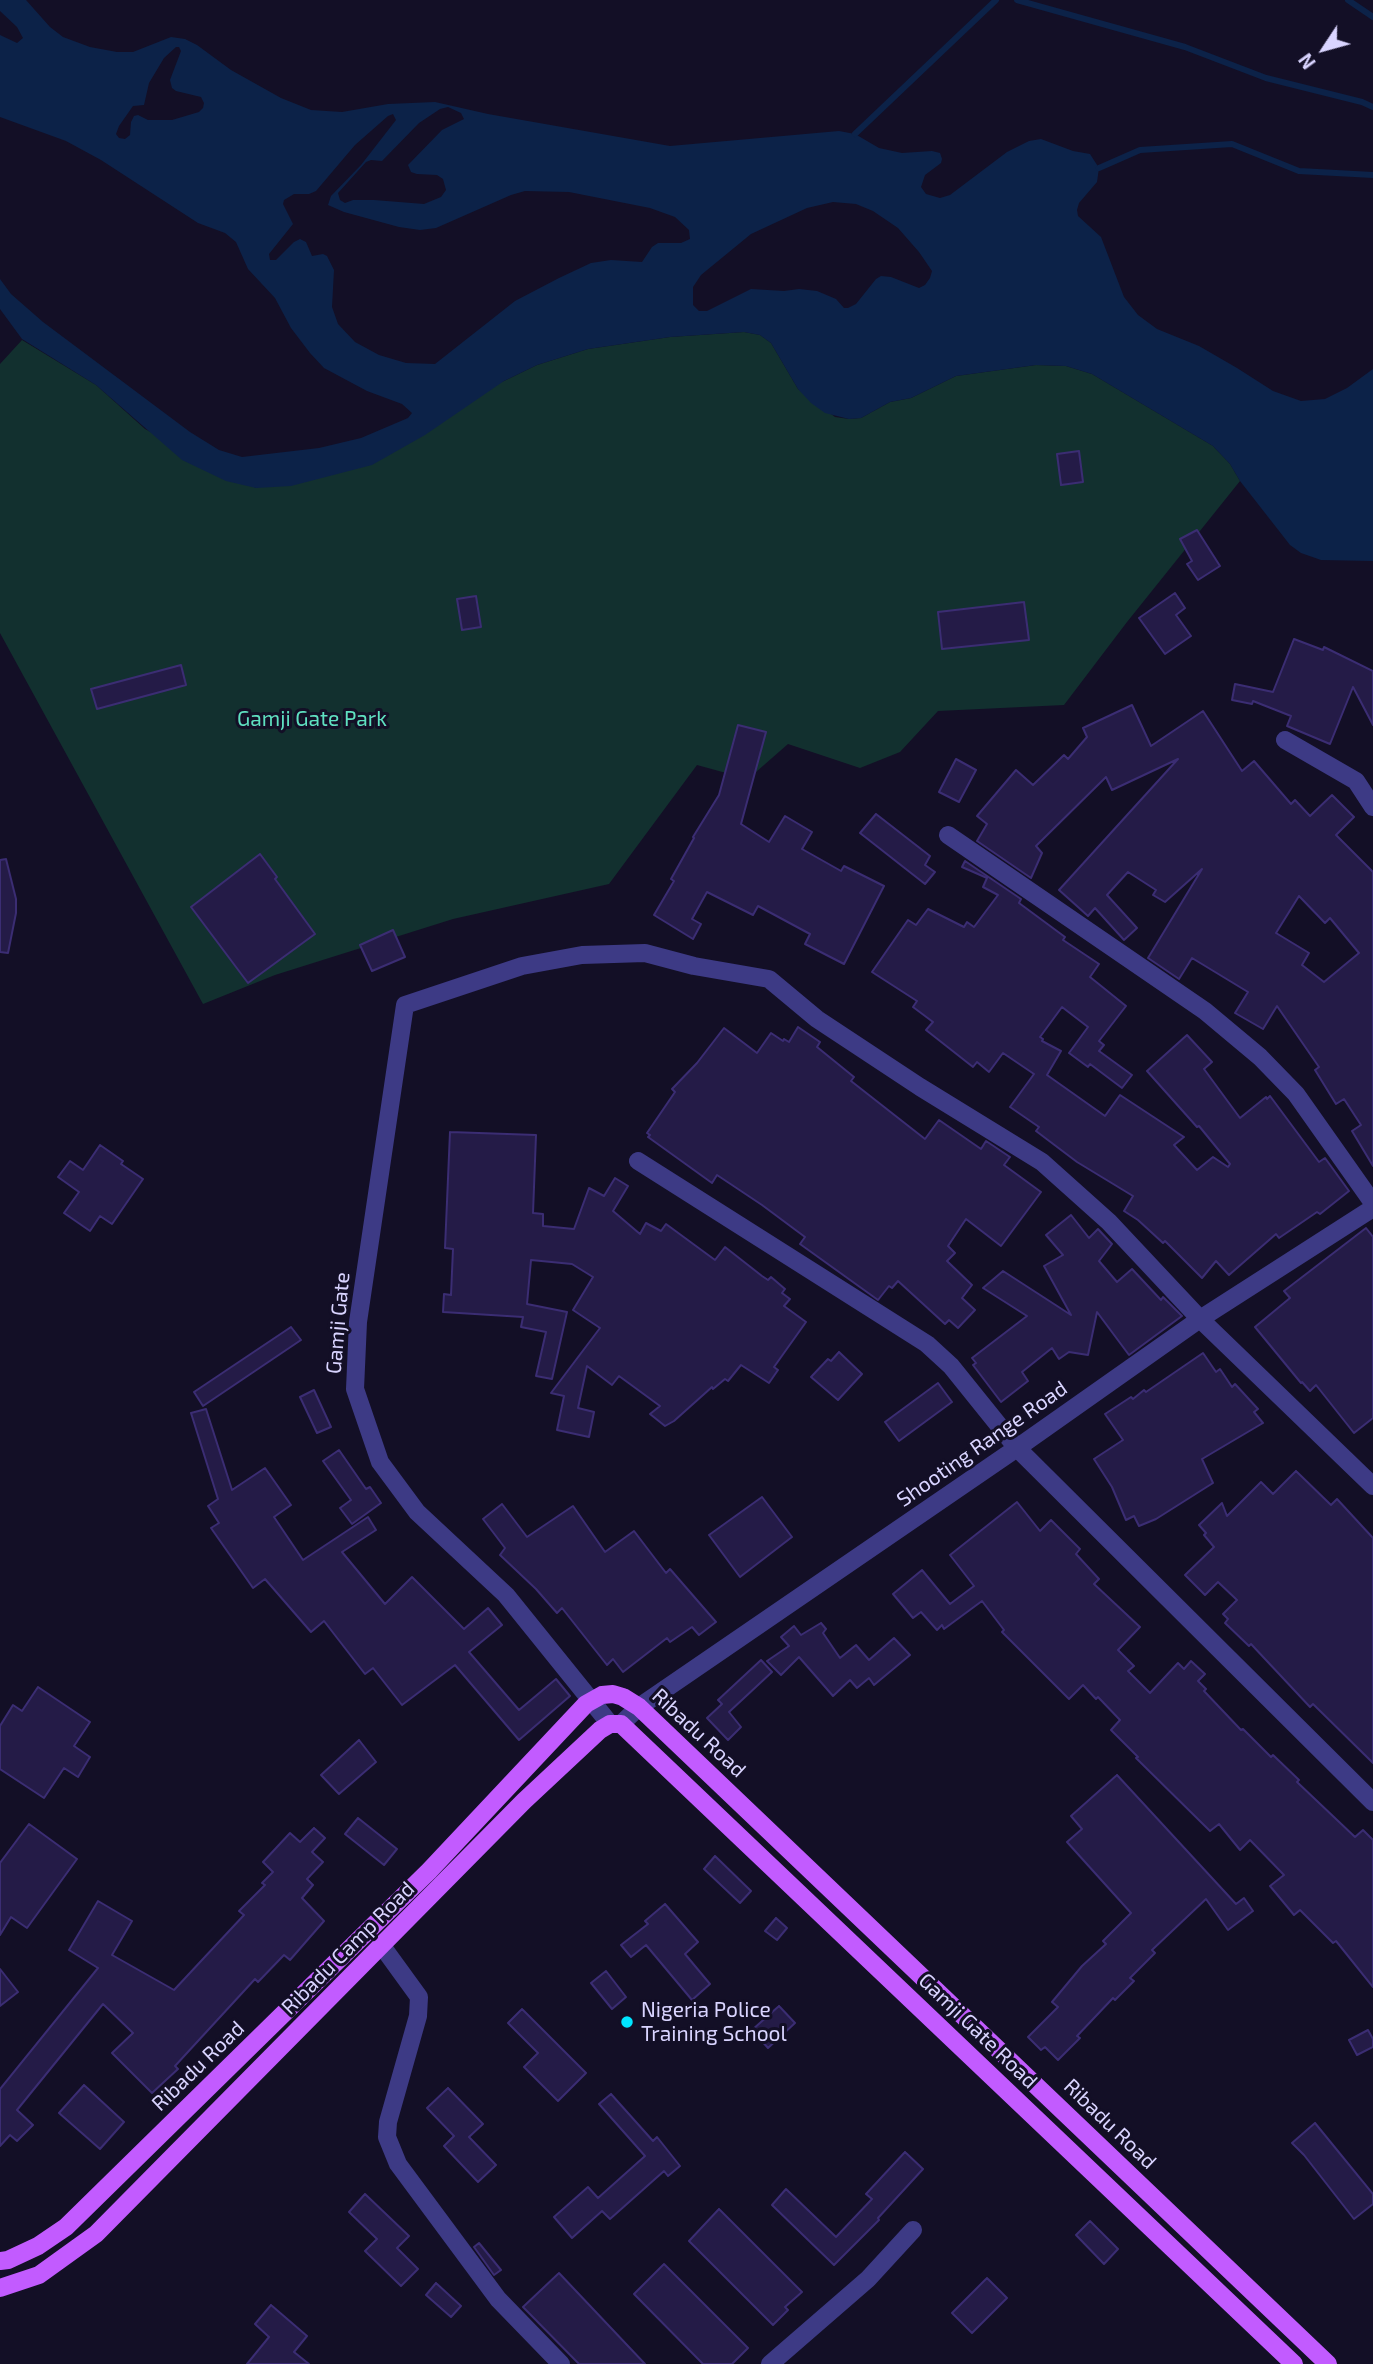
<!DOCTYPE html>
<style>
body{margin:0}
#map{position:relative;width:1373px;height:2364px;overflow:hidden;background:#130f26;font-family:"Exo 2",sans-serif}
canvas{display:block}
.north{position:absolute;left:1289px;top:14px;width:70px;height:70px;-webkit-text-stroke:5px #130f26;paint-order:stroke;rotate:234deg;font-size:19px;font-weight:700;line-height:28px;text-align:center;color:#d9d4ff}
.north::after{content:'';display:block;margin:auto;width:24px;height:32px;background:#d9d4ff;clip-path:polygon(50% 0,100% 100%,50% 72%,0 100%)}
</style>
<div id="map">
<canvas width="1373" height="2364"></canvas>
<div class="north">N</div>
</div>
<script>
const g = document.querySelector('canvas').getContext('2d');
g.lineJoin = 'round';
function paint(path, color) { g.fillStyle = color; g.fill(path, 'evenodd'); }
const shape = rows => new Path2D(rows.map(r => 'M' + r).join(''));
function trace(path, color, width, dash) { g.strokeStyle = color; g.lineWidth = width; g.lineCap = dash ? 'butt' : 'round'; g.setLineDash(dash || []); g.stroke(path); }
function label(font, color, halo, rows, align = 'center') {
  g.font = font + ' "Exo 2",sans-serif'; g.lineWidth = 6; g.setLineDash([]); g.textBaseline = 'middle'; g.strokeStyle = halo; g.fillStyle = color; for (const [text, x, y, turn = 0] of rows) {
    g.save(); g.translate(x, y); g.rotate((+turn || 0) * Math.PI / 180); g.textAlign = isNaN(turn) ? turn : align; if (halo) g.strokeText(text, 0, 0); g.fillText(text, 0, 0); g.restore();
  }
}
const green = shape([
 [744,332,760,335,771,343,798,389,835,417,849,419,861,418,890,402,911,398,956,376,1036,365,1066,366,1092,374,1213,446,1230,464,1240,481,1127,622,1064,705,938,711,900,752,860,768,788,744,748,779,697,765,609,884,453,919,275,975,203,1004,0,633,0,364,22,340,96,385,145,429,256,488,504,381,537,365,588,349,670,337]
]);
const water = shape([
 [0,0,26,0,50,27,63,37,90,47,117,52,133,52,171,37,185,39,197,45,231,70,281,98,311,110,342,112,388,104,435,102,488,114,670,146,839,131,855,134,879,148,902,153,932,151,940,153,942,159,941,163,925,175,921,187,926,194,940,198,950,195,1007,152,1029,141,1041,139,1073,151,1090,154,1099,168,1097,182,1079,203,1077,210,1078,216,1101,237,1124,297,1138,315,1157,329,1199,346,1237,368,1273,391,1301,401,1325,399,1347,388,1373,369,1373,561,1321,560,1301,553,1290,545,1240,481,1230,464,1213,446,1092,374,1066,366,1036,365,956,376,911,398,890,402,861,418,849,419,825,413,811,403,798,389,771,343,760,335,744,332,670,337,588,349,537,365,504,381,425,435,372,465,291,486,256,488,226,481,182,460,96,385,22,339,0,309,0,279,11,294,43,322,190,432,219,450,242,457,319,448,361,438,408,418,412,413,402,404,367,391,324,368,310,353,291,328,275,298,248,269,236,242,225,233,198,223,101,160,66,141,0,117,0,35,17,43,23,38,17,27,0,11],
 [176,47,179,47,181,51,170,80,172,88,176,91,201,97,204,103,203,108,199,112,172,120,148,120,138,115,134,116,131,122,130,135,125,139,119,138,116,134,119,126,133,106,144,105,149,83,164,58],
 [448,107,461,113,464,119,442,130,408,165,411,172,417,174,437,175,443,179,446,190,441,197,424,204,374,200,353,200,345,203,340,200,338,193,366,162,371,160,382,161,419,123,440,109],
 [393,114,396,120,361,165,331,196,328,205,344,212,399,227,420,230,436,228,511,195,525,191,569,192,650,208,675,217,689,230,690,239,681,243,658,243,652,247,642,262,611,260,591,263,559,278,515,301,435,364,406,363,379,355,355,342,338,324,332,307,334,270,327,256,323,254,312,256,306,242,300,239,294,242,276,260,270,260,269,254,293,224,283,204,284,200,294,194,309,194,316,191,355,145,388,116],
 [833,202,856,204,873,211,898,228,919,252,932,271,930,278,925,285,919,288,891,277,881,276,876,279,856,304,848,308,844,308,836,299,817,291,799,289,784,291,751,289,707,311,699,311,693,305,693,287,701,275,751,234,807,208]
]);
const stream = shape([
 [1017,0,1185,47,1266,78,1362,102,1373,107],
 [1348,0,1373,17],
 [855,134,996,0],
 [1099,168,1140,150,1232,144,1299,171,1373,175]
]);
const building = shape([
 [1079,451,1083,482,1061,485,1057,454,1079,451],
 [1197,530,1220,566,1198,580,1187,564,1192,561,1180,539,1197,530],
 [1175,593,1185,608,1176,615,1191,636,1165,654,1139,618,1175,593],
 [476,596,481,627,462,630,457,599,476,596],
 [1024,602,1029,640,942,649,938,612,1024,602],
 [1294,639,1323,650,1324,647,1373,671,1373,725,1353,687,1330,744,1287,726,1291,716,1253,701,1252,704,1232,700,1235,684,1273,692,1294,639],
 [181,665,186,685,97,709,91,689,181,665],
 [1132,705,1151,746,1203,711,1242,771,1254,761,1291,804,1295,800,1310,816,1332,795,1354,817,1336,835,1373,872,1373,1166,1352,1131,1361,1125,1344,1099,1336,1104,1315,1070,1319,1067,1277,1006,1263,1029,1235,1013,1248,992,1192,958,1179,979,1148,958,1202,869,1165,902,1153,895,1156,890,1128,872,1107,895,1137,928,1124,940,1095,908,1088,916,1059,890,1178,759,1112,790,1106,777,1036,846,1042,853,1031,878,977,841,987,824,977,816,1016,770,1033,785,1064,755,1068,759,1087,737,1083,728,1132,705],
 [1299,896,1325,923,1330,918,1359,953,1324,982,1302,965,1309,953,1276,933,1299,896],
 [738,725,766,732,741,824,769,842,785,816,812,832,802,849,841,871,844,866,884,886,844,964,805,944,810,934,758,906,753,915,707,892,692,919,701,924,693,939,654,915,674,881,671,879,694,838,693,837,719,795,738,725],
 [956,759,976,770,959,802,939,792,956,759],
 [876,814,930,856,925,865,935,872,925,884,860,833,876,814],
 [260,854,277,877,275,879,315,934,248,983,191,907,260,854],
 [6,859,16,899,16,913,8,953,0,952,0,860,6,859],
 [965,861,1021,899,1019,903,1065,937,1063,940,1099,964,1090,977,1126,1006,1099,1041,1104,1045,1099,1051,1132,1075,1122,1088,1090,1064,1088,1067,1069,1053,1088,1027,1062,1007,1040,1037,1043,1039,1042,1041,1061,1051,1047,1075,1105,1116,1120,1095,1184,1137,1174,1145,1197,1170,1213,1157,1228,1167,1230,1164,1199,1126,1197,1127,1147,1071,1187,1035,1212,1062,1204,1069,1240,1118,1266,1097,1267,1099,1270,1096,1319,1162,1325,1158,1349,1191,1320,1214,1317,1212,1279,1238,1276,1234,1229,1275,1216,1261,1202,1278,1165,1241,1163,1243,1138,1220,1124,1211,1133,1196,1077,1162,1036,1131,1039,1127,1010,1107,1034,1074,1003,1053,989,1072,977,1062,973,1067,926,1030,933,1022,913,1007,917,1001,872,972,908,920,916,925,928,909,964,927,967,922,974,927,998,895,983,887,987,878,962,867,965,861],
 [393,930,405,957,372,971,360,945,393,930],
 [798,1027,820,1042,817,1047,854,1077,851,1081,925,1139,939,1120,981,1149,986,1141,1010,1157,1004,1165,1041,1192,1001,1246,966,1219,948,1246,955,1253,947,1261,972,1285,962,1298,975,1310,958,1328,949,1320,945,1324,898,1281,892,1288,889,1286,878,1300,800,1244,805,1237,762,1205,717,1175,712,1183,648,1137,650,1135,647,1133,675,1092,672,1089,697,1063,724,1028,757,1053,771,1033,783,1041,784,1039,789,1042,798,1027],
 [450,1132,536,1135,533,1213,543,1214,543,1226,574,1229,589,1188,604,1196,615,1178,628,1186,613,1211,640,1234,646,1223,661,1231,666,1224,715,1260,725,1247,762,1276,768,1280,771,1277,785,1289,782,1293,790,1299,784,1306,806,1322,774,1367,778,1370,769,1383,741,1365,728,1381,725,1379,713,1389,712,1387,674,1421,665,1426,650,1414,660,1406,619,1376,612,1385,587,1366,578,1408,594,1412,589,1437,557,1430,564,1396,551,1393,600,1328,573,1310,593,1277,572,1264,531,1260,527,1304,567,1312,552,1379,536,1376,546,1332,521,1327,523,1317,443,1312,444,1294,451,1295,453,1249,445,1248,450,1132],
 [100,1145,123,1161,121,1164,143,1179,112,1224,100,1216,90,1231,64,1213,79,1192,58,1177,70,1161,83,1170,100,1145],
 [1071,1215,1089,1238,1098,1229,1112,1244,1099,1261,1117,1282,1132,1269,1161,1300,1163,1297,1182,1316,1129,1355,1097,1312,1088,1355,1069,1352,1059,1359,1052,1348,1022,1372,1028,1381,1001,1402,973,1365,976,1363,972,1358,1027,1316,983,1288,1003,1271,1071,1315,1044,1266,1063,1255,1046,1235,1071,1215],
 [1366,1228,1373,1237,1373,1418,1354,1433,1316,1385,1310,1391,1302,1382,1301,1383,1255,1327,1290,1298,1284,1291,1366,1228],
 [291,1327,301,1340,203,1406,194,1392,291,1327],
 [839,1352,862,1374,838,1400,811,1377,828,1359,831,1361,839,1352],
 [1203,1353,1216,1372,1220,1369,1232,1387,1235,1384,1258,1409,1254,1412,1263,1423,1202,1459,1213,1483,1156,1519,1139,1526,1134,1516,1126,1520,1112,1487,1094,1459,1123,1440,1105,1414,1131,1397,1133,1399,1144,1390,1146,1392,1203,1353],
 [938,1383,952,1402,899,1441,885,1422,938,1383],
 [314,1390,331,1427,317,1433,300,1397,314,1390],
 [206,1409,232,1490,265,1468,291,1505,274,1517,303,1560,368,1517,376,1530,342,1552,385,1604,412,1577,464,1629,488,1608,502,1625,469,1652,519,1710,556,1679,570,1696,519,1740,455,1665,402,1705,373,1668,365,1674,324,1621,311,1632,265,1579,253,1588,211,1528,219,1523,208,1506,218,1499,191,1413,206,1409],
 [339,1450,366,1489,370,1487,381,1503,352,1524,340,1508,351,1500,323,1461,339,1450],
 [1296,1471,1331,1505,1337,1499,1373,1538,1373,1763,1313,1704,1310,1707,1251,1644,1249,1646,1225,1623,1228,1619,1223,1614,1237,1600,1218,1582,1205,1595,1185,1575,1214,1547,1204,1535,1206,1533,1199,1525,1222,1503,1227,1516,1261,1482,1273,1494,1296,1471],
 [762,1497,792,1537,740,1577,709,1535,762,1497],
 [1017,1502,1040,1531,1051,1520,1080,1549,1076,1554,1099,1579,1094,1584,1140,1627,1118,1650,1134,1666,1128,1671,1150,1693,1178,1663,1184,1669,1191,1661,1205,1674,1198,1681,1206,1689,1204,1691,1241,1730,1243,1729,1271,1757,1273,1755,1299,1780,1297,1782,1355,1837,1363,1830,1373,1840,1373,1987,1336,1941,1333,1943,1300,1910,1294,1915,1270,1886,1284,1875,1250,1840,1240,1850,1219,1824,1210,1831,1136,1758,1138,1757,1111,1730,1120,1720,1098,1697,1096,1699,1083,1685,1069,1699,1002,1632,1004,1630,982,1601,944,1629,942,1625,937,1630,921,1612,913,1618,893,1594,922,1570,950,1604,974,1586,950,1555,1017,1502],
 [502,1504,527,1537,573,1506,605,1552,634,1531,666,1573,670,1569,716,1622,699,1635,692,1627,670,1642,667,1638,623,1672,613,1659,607,1665,562,1608,557,1613,536,1589,500,1555,505,1548,483,1519,502,1504],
 [821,1623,826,1629,823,1633,840,1658,856,1645,869,1660,894,1638,910,1655,874,1685,869,1678,857,1688,850,1680,833,1696,799,1657,781,1675,767,1661,789,1646,781,1637,794,1626,801,1635,821,1623],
 [761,1660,772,1672,729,1712,741,1727,728,1740,707,1718,722,1704,718,1700,761,1660],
 [38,1687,90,1722,74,1746,90,1757,78,1777,64,1768,44,1798,0,1769,0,1726,13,1705,22,1711,38,1687],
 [359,1740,376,1762,339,1794,321,1775,359,1740],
 [1117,1775,1236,1904,1244,1898,1253,1911,1228,1930,1206,1899,1152,1950,1155,1953,1130,1978,1134,1981,1115,2000,1113,1998,1077,2036,1080,2038,1058,2060,1045,2047,1041,2050,1028,2037,1058,2007,1052,2002,1082,1966,1106,1944,1103,1941,1131,1913,1067,1842,1082,1829,1071,1816,1117,1775],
 [358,1818,397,1849,384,1865,345,1834,358,1818],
 [29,1824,77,1859,27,1928,11,1917,0,1935,0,1863,29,1824],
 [314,1828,325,1838,312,1852,323,1862,307,1879,313,1885,302,1898,324,1921,290,1960,284,1955,258,1982,255,1979,175,2066,178,2069,152,2093,112,2053,133,2033,103,2004,17,2110,33,2125,17,2141,10,2135,0,2146,0,2089,98,1968,69,1950,98,1901,132,1921,112,1955,174,1990,244,1915,239,1911,265,1885,262,1883,273,1872,263,1862,290,1833,300,1842,314,1828],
 [715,1856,751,1891,740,1903,704,1869,715,1856],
 [665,1904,698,1942,685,1954,710,1984,692,2000,646,1945,631,1957,621,1945,648,1924,645,1921,665,1904],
 [776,1918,787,1928,777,1940,765,1931,776,1918],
 [0,1969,18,1992,0,2006,0,1969],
 [606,1971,626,1997,612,2009,591,1983,606,1971],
 [779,2006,795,2023,768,2048,752,2030,779,2006],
 [522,2009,586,2073,558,2101,524,2067,538,2053,508,2023,522,2009],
 [1368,2030,1373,2039,1373,2047,1357,2055,1349,2040,1368,2030],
 [84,2085,124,2122,100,2149,59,2113,84,2085],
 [448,2088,483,2124,469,2137,496,2165,478,2182,444,2146,454,2136,427,2108,448,2088],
 [611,2094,653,2141,657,2137,680,2166,668,2176,664,2171,610,2219,602,2211,572,2238,554,2217,588,2187,598,2198,645,2156,599,2104,611,2094],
 [1315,2123,1373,2194,1373,2204,1354,2219,1304,2155,1292,2143,1315,2123],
 [905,2152,923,2169,878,2218,879,2220,834,2265,772,2205,786,2189,836,2237,872,2199,866,2194,905,2152],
 [365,2194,409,2236,397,2248,418,2269,401,2286,365,2251,377,2239,349,2212,365,2194],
 [719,2209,802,2292,785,2307,788,2310,773,2325,689,2241,719,2209],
 [1090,2221,1118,2249,1104,2264,1076,2235,1090,2221],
 [479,2243,501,2270,494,2275,474,2247,479,2243],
 [664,2264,748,2348,732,2364,703,2364,634,2294,664,2264],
 [559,2273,645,2364,579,2364,523,2307,559,2273],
 [987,2278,1007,2298,972,2333,952,2313,987,2278],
 [436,2283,461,2306,451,2317,426,2295,436,2283],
 [271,2305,307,2336,294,2352,309,2364,247,2364,269,2337,255,2324,271,2305]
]);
const minor = shape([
 [1285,740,1356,781,1373,807],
 [948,835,1205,1011,1260,1057,1296,1094,1373,1203],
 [638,1161,927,1344,951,1366,1017,1448,1373,1802],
 [610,1724,506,1595,417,1512,380,1462,355,1389,358,1322,405,1005,522,966,582,955,645,953,694,966,769,979,817,1019,920,1087,1042,1162,1109,1222,1200,1319,1373,1486],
 [621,1724,639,1707,1017,1448,1200,1319,1373,1208],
 [382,1946,419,1997,418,2016,388,2122,387,2137,398,2164,498,2299,561,2364],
 [770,2364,868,2279,913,2230]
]);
const major = shape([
 [0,2261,8,2260,38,2246,66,2227,429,1871,586,1704,602,1695,613,1694,623,1697,639,1707,1328,2364],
 [0,2288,39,2275,96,2234,524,1801,600,1730,610,1724,621,1724,1294,2364]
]);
const markers = [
 [627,2022,7,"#00e5ff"]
];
const parkNames = [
 ["Gamji Gate Park",312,719]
];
const streetNames = [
 ["Gamji Gate",338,1323,-85],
 ["Shooting Range Road",982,1444,-35],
 ["Ribadu Road",699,1733,43],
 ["Ribadu Camp Road",348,1948,-45],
 ["Gamji Gate Road",978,2031,44],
 ["Ribadu Road",198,2066,-44],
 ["Ribadu Road",1110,2124,44]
];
const poiNames = [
 ["Nigeria Police",641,2010],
 ["Training School",641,2034]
];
paint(green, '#12302f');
paint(water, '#0c2248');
trace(stream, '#0c2248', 6);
paint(building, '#241b47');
trace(building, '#3b2d73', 2);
trace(minor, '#3d3a85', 18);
trace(major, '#c25bff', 18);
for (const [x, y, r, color] of markers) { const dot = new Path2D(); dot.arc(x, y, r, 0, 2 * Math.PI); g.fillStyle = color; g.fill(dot); trace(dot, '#130f26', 2.5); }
label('21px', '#5fe0c0', '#130f26', parkNames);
label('21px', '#d9d4ff', '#130f26', streetNames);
label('21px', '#d9d4ff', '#130f26', poiNames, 'left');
</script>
